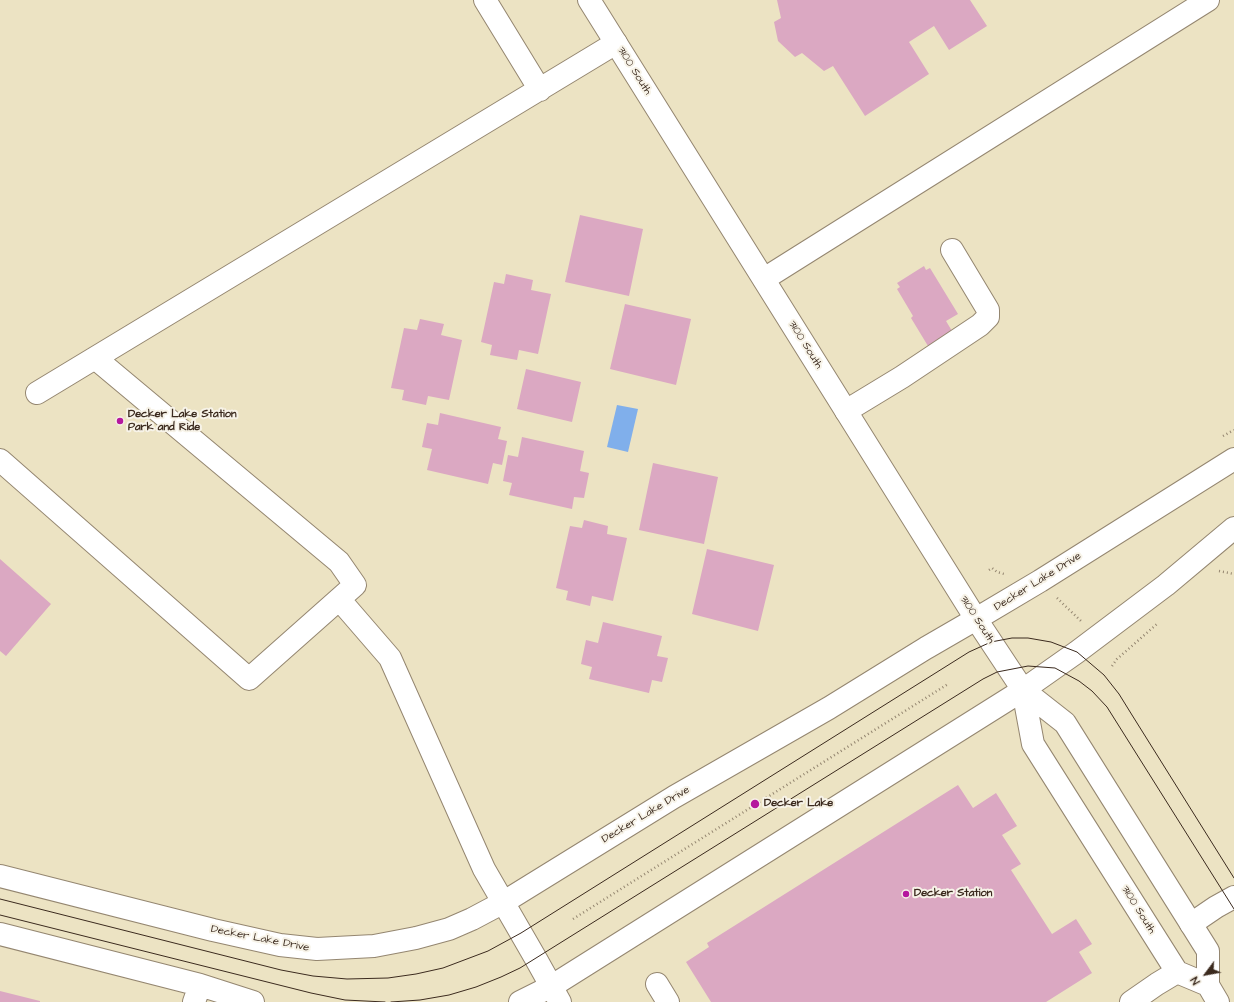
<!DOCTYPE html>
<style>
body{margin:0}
#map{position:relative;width:1234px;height:1002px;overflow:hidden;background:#ece3c3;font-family:"Architects Daughter",sans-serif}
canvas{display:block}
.north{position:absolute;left:1186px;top:954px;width:40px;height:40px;-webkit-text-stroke:3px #f7f3e8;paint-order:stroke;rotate:238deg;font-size:11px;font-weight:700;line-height:16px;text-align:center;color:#3b2a1e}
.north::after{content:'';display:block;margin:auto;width:14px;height:18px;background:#3b2a1e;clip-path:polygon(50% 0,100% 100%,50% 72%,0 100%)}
</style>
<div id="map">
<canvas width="1234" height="1002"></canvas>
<div class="north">N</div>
</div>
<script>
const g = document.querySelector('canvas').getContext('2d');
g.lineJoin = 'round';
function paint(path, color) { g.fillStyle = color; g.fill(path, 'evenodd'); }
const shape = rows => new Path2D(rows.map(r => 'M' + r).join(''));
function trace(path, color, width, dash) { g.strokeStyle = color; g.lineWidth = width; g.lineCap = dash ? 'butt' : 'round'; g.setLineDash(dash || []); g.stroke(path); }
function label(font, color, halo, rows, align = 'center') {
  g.font = font + ' "Architects Daughter",sans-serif'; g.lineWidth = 4; g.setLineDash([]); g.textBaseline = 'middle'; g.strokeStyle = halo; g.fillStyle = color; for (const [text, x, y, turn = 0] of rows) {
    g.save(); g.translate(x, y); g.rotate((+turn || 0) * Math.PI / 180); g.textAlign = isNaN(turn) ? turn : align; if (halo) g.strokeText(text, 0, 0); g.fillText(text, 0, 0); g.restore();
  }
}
const water = shape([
 [617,405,638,409,628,452,607,447]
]);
const building = shape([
 [777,0,970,0,987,26,949,50,934,26,909,42,929,74,865,116,833,66,824,71,802,53,795,57,778,41,774,22,781,18],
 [580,215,643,229,629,296,565,282],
 [924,266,926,270,930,268,958,314,946,321,952,331,928,346,911,318,913,316,897,289,900,287,897,283],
 [506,274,533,280,531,290,551,294,538,354,519,350,517,360,490,355,492,345,481,342,494,282,504,284],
 [625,304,691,319,676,385,610,369],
 [420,319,444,324,441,335,462,340,449,400,428,396,426,405,402,400,404,390,391,388,404,328,417,330],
 [526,369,581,382,572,422,517,409],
 [440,413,501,427,498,439,507,441,502,465,493,463,488,484,427,470,432,449,422,447,427,423,438,425],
 [522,437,584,451,580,471,589,473,584,498,574,497,572,509,509,495,512,483,503,481,508,455,518,457],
 [653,463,718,477,704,544,639,530],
 [584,520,608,526,607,534,627,538,613,601,592,596,590,606,566,600,568,591,556,588,570,526,582,528],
 [707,549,774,565,758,631,692,614],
 [0,559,51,604,6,656,0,651],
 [603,622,662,636,657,656,668,658,662,682,652,680,649,693,589,679,592,667,581,664,586,640,598,643],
 [958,785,973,808,996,793,1017,826,1002,835,1021,864,1011,870,1052,934,1076,919,1092,944,1079,952,1092,973,1046,1002,711,1002,686,962,709,947,707,943],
 [0,991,40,1001,40,1002,0,1002]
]);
const path = shape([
 [1223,436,1234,430],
 [989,570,992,568,997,572,1004,574],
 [1219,571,1234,574],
 [1057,598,1081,621],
 [1112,666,1117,659,1157,624],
 [573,919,948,684]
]);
const minor = shape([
 [485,0,540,90],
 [764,279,1208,0],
 [37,393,616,43],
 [846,411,902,377,980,325,988,317,988,310,952,250],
 [0,460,249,679,355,585,339,562,95,358],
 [339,599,390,658,484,869,536,959,560,1002],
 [0,876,213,930,280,945,317,949,374,946,416,938,449,929,472,919,504,902,674,797,829,708,926,648,976,619,1040,581,1234,459],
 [1191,924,1216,907,1234,897],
 [0,934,200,985,253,1002],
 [657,984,668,1002],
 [194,1002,200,985],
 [520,1002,552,986,1023,690,1077,652,1166,585,1234,528],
 [1131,1002,1157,984,1177,972]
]);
const major = shape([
 [589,0,976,619,1023,690,1065,723,1208,951,1208,985,1218,1002],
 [1023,690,1033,744,1177,972,1208,985]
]);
const tram = shape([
 [0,899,281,970,313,976,347,979,388,978,416,974,443,968,488,951,521,933,969,652,991,642,1012,638,1028,638,1051,642,1077,652,1104,675,1119,694,1132,715,1234,878],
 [0,915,311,993,345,1000,385,1002],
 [391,1002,420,1000,449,995,476,987,501,977,520,968,983,679,997,672,1028,666,1055,668,1079,681,1092,691,1107,707,1234,909]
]);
const markers = [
 [120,421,4,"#b5179e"],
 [755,804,5,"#b5179e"],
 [906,894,4,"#b5179e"]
];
const streetNames = [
 ["3100 South",634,71,58],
 ["3100 South",805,345,58],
 ["Decker Lake Drive",1038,582,-32],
 ["3100 South",977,620,57],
 ["Decker Lake Drive",646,815,-31],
 ["3100 South",1138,910,58],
 ["Decker Lake Drive",260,939,11]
];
const poiNames = [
 ["Decker Lake Station",128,415],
 ["Park and Ride",128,428],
 ["Decker Lake",764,804],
 ["Decker Station",914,894]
];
paint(water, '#80afeb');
paint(building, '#dba8c2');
trace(minor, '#948670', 24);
trace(major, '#948670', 24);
trace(path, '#948670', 2.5, [1, 3]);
trace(minor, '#fff', 22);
trace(major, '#fff', 22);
trace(tram, '#3b2a1e', 1);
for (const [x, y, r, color] of markers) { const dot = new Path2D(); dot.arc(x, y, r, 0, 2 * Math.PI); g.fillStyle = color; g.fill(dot); trace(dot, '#f7f3e8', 1.5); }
label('11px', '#3b2a1e', '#f7f3e8', streetNames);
label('bold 11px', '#3b2a1e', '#f7f3e8', poiNames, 'left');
</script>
